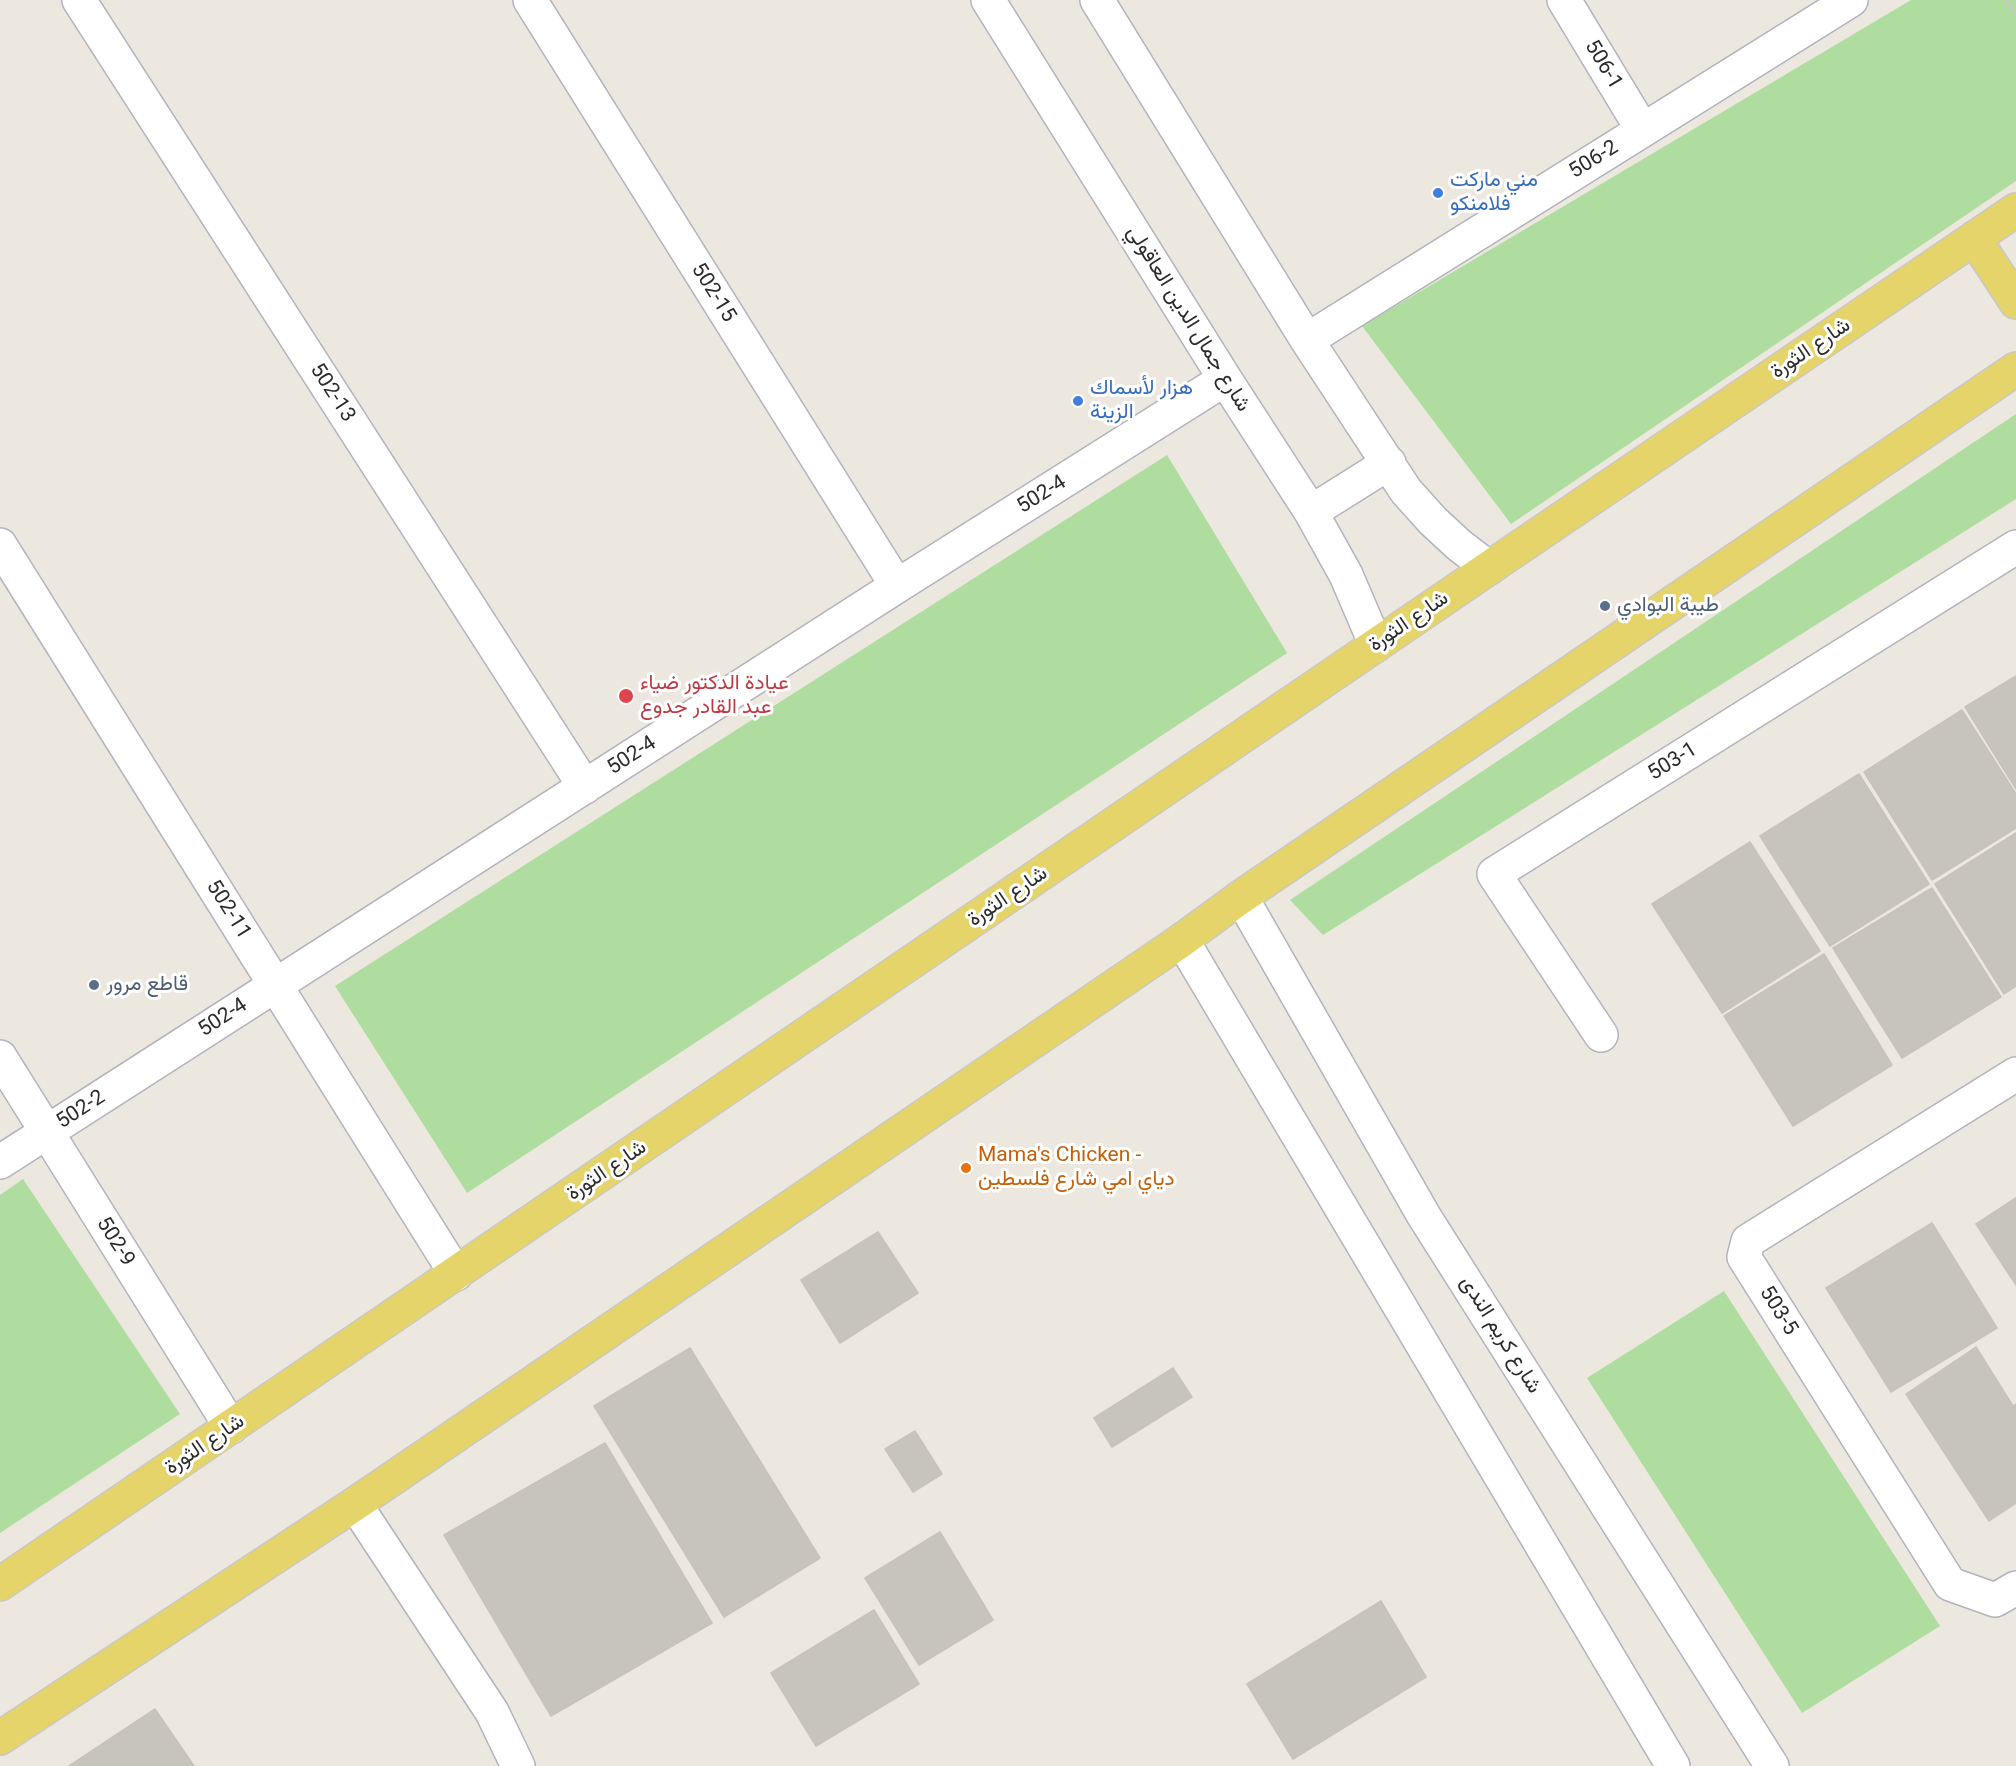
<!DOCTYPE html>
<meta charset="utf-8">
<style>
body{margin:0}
canvas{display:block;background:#ece7df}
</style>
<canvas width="2016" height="1766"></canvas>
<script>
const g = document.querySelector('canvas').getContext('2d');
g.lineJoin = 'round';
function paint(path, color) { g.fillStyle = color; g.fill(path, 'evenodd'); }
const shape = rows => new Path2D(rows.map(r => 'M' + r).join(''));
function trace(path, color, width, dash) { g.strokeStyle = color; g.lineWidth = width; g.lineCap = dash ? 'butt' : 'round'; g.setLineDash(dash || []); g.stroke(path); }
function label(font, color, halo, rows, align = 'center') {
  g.font = font + ' Roboto,Vazirmatn,sans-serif'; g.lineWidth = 6; g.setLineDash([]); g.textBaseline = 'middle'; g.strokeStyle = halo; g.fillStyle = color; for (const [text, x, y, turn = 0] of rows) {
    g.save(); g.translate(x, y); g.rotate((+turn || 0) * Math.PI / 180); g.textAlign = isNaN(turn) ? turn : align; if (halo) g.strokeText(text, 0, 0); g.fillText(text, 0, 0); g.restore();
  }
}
const green = shape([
 [1911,0,2016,0,2016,181,1511,524,1362,326],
 [2016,414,2016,499,1323,935,1290,900],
 [1167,455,1287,653,467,1193,335,986],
 [23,1179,180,1414,0,1533,0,1195],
 [1724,1291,1940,1626,1802,1713,1587,1378]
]);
const building = shape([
 [2016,676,2016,789,1965,707,2016,676],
 [1962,710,2016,794,2016,828,1932,880,1864,772,1962,710],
 [1859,774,1929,884,1830,946,1760,836,1859,774],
 [2016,833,2016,986,2004,994,1935,884,2016,833],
 [1750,842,1820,951,1722,1013,1652,904,1750,842],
 [1932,888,2001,997,1902,1058,1833,948,1932,888],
 [1824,954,1892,1065,1793,1126,1724,1016,1824,954],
 [2016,1198,2016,1285,1976,1224,2016,1198],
 [1932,1223,1997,1328,1891,1392,1826,1288,1932,1223],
 [878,1232,918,1293,840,1343,801,1280,878,1232],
 [1976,1347,2013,1406,2016,1404,2016,1503,1989,1521,1906,1394,1976,1347],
 [690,1348,820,1558,724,1617,594,1406,690,1348],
 [1173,1368,1192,1397,1112,1447,1094,1418,1173,1368],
 [915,1431,942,1474,913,1492,885,1449,915,1431],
 [605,1443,712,1623,551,1716,444,1535,605,1443],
 [940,1532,993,1620,919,1665,865,1578,940,1532],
 [1381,1601,1426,1677,1293,1759,1247,1684,1381,1601],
 [874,1610,919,1684,816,1746,771,1673,874,1610],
 [155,1709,194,1766,69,1766,155,1709]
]);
const path = shape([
 [2007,0,2016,15]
]);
const minor = shape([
 [79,0,585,787],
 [530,0,897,586],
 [988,0,1225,379,1311,512,1346,575,1376,645],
 [1097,0,1307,340,1406,491,1433,521,1459,545,1489,568],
 [1564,0,1642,129],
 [1307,340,1851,0],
 [1311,512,1389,463],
 [0,545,456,1274],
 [1241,897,1424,1216,1772,1766],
 [1182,940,1673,1766],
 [1601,1035,1494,874,2016,547],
 [0,1057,231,1427],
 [2016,1074,1748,1241,1744,1257,1950,1584,1995,1600,2016,1588],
 [0,1162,897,586,1225,379],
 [355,1504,492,1712,518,1766]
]);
const major = shape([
 [1974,238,2016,302],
 [0,1584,1489,568,2016,210],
 [0,1738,355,1504,1182,940,1241,897,2016,369]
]);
const markers = [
 [1438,193,6,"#3f7fe0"],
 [1078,401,6,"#3f7fe0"],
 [1605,606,6,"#5c6f8a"],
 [626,696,8,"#e0444e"],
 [94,985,6,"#5c6f8a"],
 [966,1168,6,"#e8710a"]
];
const streetNames = [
 ["506-1",1603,65,59],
 ["506-2",1594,160,-32],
 ["502-15",713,293,58],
 ["شارع جمال الدين العاقولي",1188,319,58],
 ["شارع الثورة",1811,349,-34],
 ["502-13",332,393,57],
 ["502-4",1042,495,-32],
 ["شارع الثورة",1409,622,-34],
 ["502-4",632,756,-33],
 ["503-1",1673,762,-32],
 ["شارع الثورة",1008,897,-34],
 ["502-11",228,910,58],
 ["502-4",223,1018,-33],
 ["502-2",81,1110,-33],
 ["شارع الثورة",607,1171,-34],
 ["502-9",115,1242,58],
 ["503-5",1778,1311,58],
 ["شارع كريم الندى",1500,1335,58],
 ["شارع الثورة",205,1445,-34]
];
const shopNames = [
 ["مني ماركت",1450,181],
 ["فلامنكو",1450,205],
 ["هزار لأسماك",1090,389],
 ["الزينة",1090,413]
];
const serviceNames = [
 ["طيبة البوادي",1617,606],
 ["قاطع مرور",106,985]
];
const healthNames = [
 ["عيادة الدكتور ضياء",640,684],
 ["عبد القادر جدوع",640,708]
];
const foodNames = [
 ["Mama's Chicken -",978,1156],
 ["دياي امي شارع فلسطين",978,1180]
];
paint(green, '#afdda0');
paint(building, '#c7c4be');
trace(building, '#c7c3b8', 1.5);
trace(minor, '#b2b3bd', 36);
trace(major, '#c8c8c8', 36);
trace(path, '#c8c8c8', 4, [4.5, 3]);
trace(minor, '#fff', 33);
trace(major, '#e5d46a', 33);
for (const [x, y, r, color] of markers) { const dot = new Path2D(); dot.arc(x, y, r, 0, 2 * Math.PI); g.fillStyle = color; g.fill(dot); trace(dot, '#fff', 2); }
label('21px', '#2b2b2b', '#fff', streetNames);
label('21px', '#366cbe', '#fff', shopNames, 'left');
label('21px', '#4e5e75', '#fff', serviceNames, 'left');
label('21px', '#be3a42', '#fff', healthNames, 'left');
label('21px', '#c56008', '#fff', foodNames, 'left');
</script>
